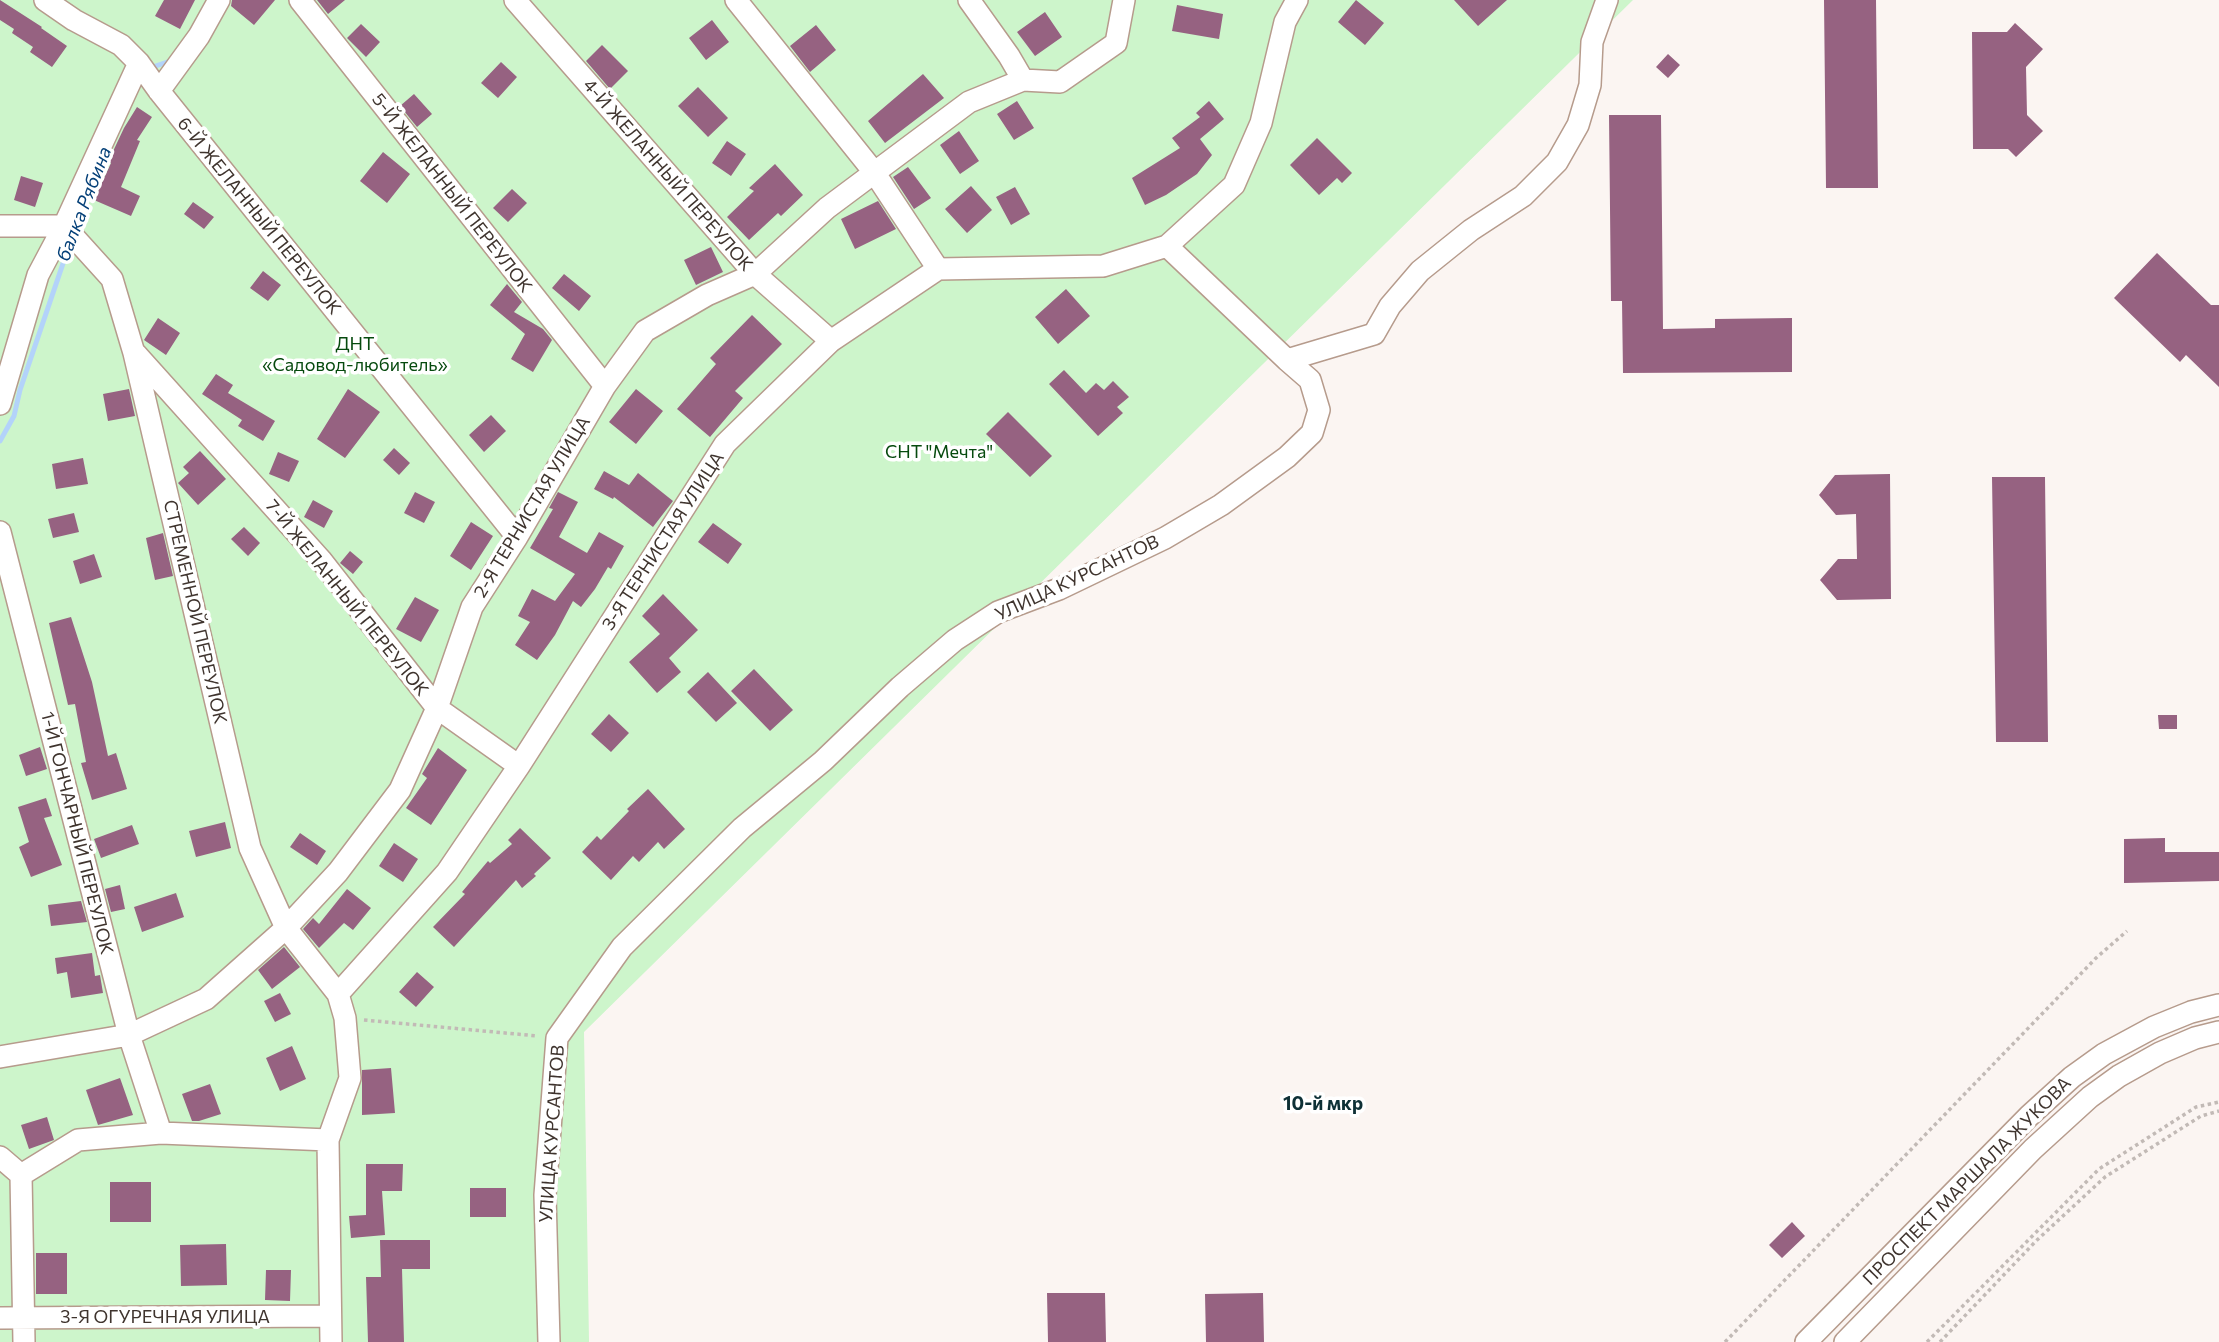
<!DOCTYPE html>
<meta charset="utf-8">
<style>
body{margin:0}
canvas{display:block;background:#fbf5f2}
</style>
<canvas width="2219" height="1342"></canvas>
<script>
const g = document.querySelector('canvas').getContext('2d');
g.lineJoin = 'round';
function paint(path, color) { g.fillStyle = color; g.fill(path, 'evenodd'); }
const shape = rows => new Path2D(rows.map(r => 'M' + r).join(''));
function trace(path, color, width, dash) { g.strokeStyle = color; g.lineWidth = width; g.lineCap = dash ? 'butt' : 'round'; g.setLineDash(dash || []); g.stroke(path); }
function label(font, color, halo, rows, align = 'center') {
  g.font = font + ' Commissioner,sans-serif'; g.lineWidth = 7; g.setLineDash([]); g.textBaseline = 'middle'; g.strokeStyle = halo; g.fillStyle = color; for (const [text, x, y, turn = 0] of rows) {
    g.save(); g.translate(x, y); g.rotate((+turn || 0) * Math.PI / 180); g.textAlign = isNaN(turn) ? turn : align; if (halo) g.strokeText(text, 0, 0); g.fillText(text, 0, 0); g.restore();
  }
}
const green = shape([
 [0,0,1633,0,584,1032,589,1342,0,1342]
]);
const stream = shape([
 [150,68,173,60],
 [0,441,14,416,20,390,71,240]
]);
const building = shape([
 [0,0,42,27,41,28,67,46,52,67,30,52,33,47,12,33,14,29,0,20],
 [164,0,195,0,180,29,155,16],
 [232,0,275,0,254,25,231,6],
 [317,0,345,0,328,14],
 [1356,0,1384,23,1365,45,1338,22],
 [1454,0,1507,0,1478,26],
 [1824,0,1876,0,1878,188,1826,188],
 [1177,5,1223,14,1219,39,1172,31],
 [1045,12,1062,37,1035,56,1017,32],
 [712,20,729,42,706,60,689,38],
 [2015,23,2043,49,2026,67,2027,115,2043,131,2016,157,2008,149,1973,149,1972,32,2007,32],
 [361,24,380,42,366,57,347,38],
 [816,25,836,50,810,72,790,46],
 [602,45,628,71,610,89,586,61],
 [1668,54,1680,65,1668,78,1656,67],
 [501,62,517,77,498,98,481,83],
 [923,74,944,98,885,143,868,121],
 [698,87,728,118,708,137,678,106],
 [414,94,432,114,417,127,400,106],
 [1017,101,1034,128,1014,140,997,114],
 [1209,101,1224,119,1200,139,1212,155,1197,174,1166,195,1145,205,1132,178,1180,148,1172,138,1200,117,1196,113],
 [137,107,152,117,137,140,140,141,121,187,140,196,131,216,94,200,111,163,108,162,124,128],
 [1609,115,1661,115,1663,329,1715,328,1715,319,1792,318,1792,372,1623,373,1622,301,1611,301],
 [959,131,979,161,960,174,940,145],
 [1317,138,1352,173,1342,183,1337,178,1319,195,1290,165],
 [727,141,746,154,731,176,712,163],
 [383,152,410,174,387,203,360,181],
 [775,164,803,195,781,216,778,213,749,240,727,217,754,191,749,188],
 [908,167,931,198,914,209,893,177],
 [21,176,43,183,35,207,14,200],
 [971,186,992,210,967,233,945,209],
 [1015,187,1030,214,1011,225,996,197],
 [512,189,527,203,508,222,493,208],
 [878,201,896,229,855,249,841,219],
 [193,202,214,217,204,229,184,214],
 [711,247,723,272,696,285,684,260],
 [2157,253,2211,305,2219,305,2219,387,2186,355,2180,362,2114,298],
 [263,271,281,285,268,301,250,288],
 [564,274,591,296,579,311,552,288],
 [507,284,522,302,514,312,543,329,552,340,533,372,511,359,525,334,490,305],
 [1066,289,1090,316,1058,344,1035,317],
 [752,315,782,344,735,391,743,398,710,437,677,409,716,364,710,358],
 [158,318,180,333,166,355,144,340],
 [1064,370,1086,393,1096,383,1104,390,1113,381,1129,397,1117,407,1123,413,1098,436,1049,384],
 [216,374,233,385,228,393,275,421,263,441,238,426,242,420,202,394],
 [129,389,135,416,108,421,103,394],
 [348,389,380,412,345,458,317,439],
 [636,389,663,411,636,444,609,422],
 [1008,412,1052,456,1030,477,986,434],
 [491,415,506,431,484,452,469,435],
 [394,448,410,463,399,475,383,460],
 [200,451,226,479,198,505,178,483,189,473,183,467],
 [278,452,299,461,289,482,269,474],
 [83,458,88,484,56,489,52,464],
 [604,471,629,485,638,473,673,501,653,527,614,497,613,499,594,489],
 [1890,474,1891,599,1837,600,1820,580,1838,559,1857,559,1856,514,1836,515,1819,495,1835,475],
 [1992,477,2045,477,2048,742,1996,742],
 [415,492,435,502,424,523,404,513],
 [558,492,578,502,559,537,587,553,599,532,624,546,611,569,608,567,595,589,581,607,573,601,555,635,537,660,515,645,530,622,518,616,532,589,555,601,575,574,530,548,553,509,549,508],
 [313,500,333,511,324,528,304,517],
 [74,513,79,532,53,538,48,519],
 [471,522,493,536,471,570,450,556],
 [713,523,742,544,728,564,698,542],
 [244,527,260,543,248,556,231,539],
 [163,533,173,576,155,580,146,538],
 [350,551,363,562,353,574,340,563],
 [94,554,102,577,80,584,73,561],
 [663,594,698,630,669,658,681,672,657,693,629,662,660,634,642,616],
 [415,597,439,610,421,642,396,629],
 [71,617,92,682,108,756,116,753,127,789,92,800,81,763,86,762,75,704,68,705,49,623],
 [754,669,793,710,770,731,731,691],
 [708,672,737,703,716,722,687,692],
 [609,714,629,733,611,752,591,734],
 [2158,715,2177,715,2177,729,2159,729],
 [40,747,47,769,26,776,19,755],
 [438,748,467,770,431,825,406,808,427,778,422,774],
 [648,789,685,829,664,849,658,842,639,862,633,856,611,880,582,852,597,836,601,840,629,811,627,809],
 [46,798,52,816,44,818,62,865,31,877,19,847,29,842,18,807],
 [225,822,231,848,196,857,189,831],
 [132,825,139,844,101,858,94,839],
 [520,828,551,858,534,874,536,876,522,888,516,880,454,947,433,927,465,894,462,892,488,861,490,863,512,844,508,840],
 [300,833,326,851,317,865,290,847],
 [2165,838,2165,852,2219,852,2219,881,2124,883,2124,839],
 [394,843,418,859,403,882,379,866],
 [120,885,125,909,111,912,105,889],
 [347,889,371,908,353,930,344,923,319,948,303,929,313,918,319,924],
 [176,893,184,917,142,932,134,907],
 [81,901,87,922,51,926,48,905],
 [284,947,300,967,272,989,258,970],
 [92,953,95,976,100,975,103,993,71,998,67,972,57,974,55,958],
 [417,972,434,987,416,1007,399,992],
 [280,993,291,1014,275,1022,264,1001],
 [292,1046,306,1079,280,1091,266,1058],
 [391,1068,395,1113,362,1115,362,1070],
 [120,1078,133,1115,98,1125,86,1090],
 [210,1084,221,1114,199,1121,192,1121,182,1094],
 [47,1117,54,1140,29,1149,21,1125],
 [366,1164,403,1164,402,1191,382,1191,385,1235,351,1238,349,1216,366,1215],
 [110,1182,151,1182,151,1222,110,1222],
 [470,1188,506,1188,506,1217,470,1217],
 [1792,1222,1805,1236,1782,1258,1769,1245],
 [380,1240,430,1240,430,1269,402,1269,404,1342,368,1342,366,1277,381,1277],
 [226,1244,227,1285,181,1286,180,1245],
 [36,1253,67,1253,67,1294,36,1294],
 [266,1270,291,1270,290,1301,265,1300],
 [1047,1293,1105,1293,1106,1342,1048,1342],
 [1263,1293,1264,1342,1206,1342,1205,1294]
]);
const path = shape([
 [364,1020,538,1036],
 [1725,1342,2096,958,2127,931],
 [1927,1342,2099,1169,2196,1107,2219,1102],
 [1940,1342,2036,1241,2105,1177,2201,1116,2219,1111]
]);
const street = shape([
 [45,0,74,20,121,45,139,63,159,91,517,537],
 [300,0,605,386],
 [515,0,755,274,831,341],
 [736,0,874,172,938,269],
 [969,0,1009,56,1023,80],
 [159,91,199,36,219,0],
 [0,226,64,226,112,279,134,353,250,848,286,928,338,994],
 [1167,246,1287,360],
 [136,354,321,560,437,708,519,766],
 [0,404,38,275,64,226,139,63],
 [0,532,129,1035,161,1133],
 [0,1057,129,1035,206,999,286,928,338,872,400,790,437,708,472,607,517,537,605,386,645,331,707,295,755,274,827,208,969,102,1023,80,1060,82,1116,43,1124,0],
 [0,1157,21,1175],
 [21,1175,78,1140,161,1133,328,1140],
 [21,1175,24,1342],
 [0,1318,329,1316],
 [331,1342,328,1140,350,1078,345,1018,338,994,447,872,519,766,725,444,831,341,938,269,1103,266,1167,246,1234,185,1261,123,1285,22,1297,0],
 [549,1342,545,1195,557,1038,622,947,742,828,823,761,900,687,955,640,998,612,1059,589,1165,538,1221,505,1287,457,1312,433,1319,410,1310,380,1287,360,1374,334,1390,306,1420,271,1471,230,1523,196,1557,162,1578,125,1590,85,1592,42,1607,0],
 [1806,1342,2029,1116,2072,1077,2104,1054,2154,1027,2191,1012,2219,1005],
 [1845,1342,2033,1149,2090,1097,2119,1076,2160,1053,2195,1038,2219,1032]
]);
const streetNames = [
 ["4-Й ЖЕЛАННЫЙ ПЕРЕУЛОК",668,175,49],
 ["5-Й ЖЕЛАННЫЙ ПЕРЕУЛОК",452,193,52],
 ["6-Й ЖЕЛАННЫЙ ПЕРЕУЛОК",259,216,51],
 ["2-Я ТЕРНИСТАЯ УЛИЦА",532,507,-59],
 ["3-Я ТЕРНИСТАЯ УЛИЦА",663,541,-57],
 ["УЛИЦА КУРСАНТОВ",1077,578,-25],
 ["7-Й ЖЕЛАННЫЙ ПЕРЕУЛОК",347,598,51],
 ["СТРЕМЕННОЙ ПЕРЕУЛОК",195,612,77],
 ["1-Й ГОНЧАРНЫЙ ПЕРЕУЛОК",77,833,76],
 ["УЛИЦА КУРСАНТОВ",552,1134,-86],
 ["ПРОСПЕКТ МАРШАЛА ЖУКОВА",1967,1181,-45],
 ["3-Я ОГУРЕЧНАЯ УЛИЦА",165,1317]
];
const parkNames = [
 ["ДНТ",355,344],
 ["«Садовод-любитель»",355,365],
 ["СНТ \"Мечта\"",939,452]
];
const waterNames = [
 ["балка Рябина",84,204,-69]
];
const neighbourhoodNames = [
 ["10-й мкр",1323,1104]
];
paint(green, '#cdf5cb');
trace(stream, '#b3d3fa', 5);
paint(building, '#966281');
trace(street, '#b69b8c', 24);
trace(path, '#c2bab6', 3.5, [3.5, 3.5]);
trace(street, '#fff', 21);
label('18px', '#3f342e', '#fff', streetNames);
label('18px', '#064a0e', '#fff', parkNames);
label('italic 19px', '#054078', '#fff', waterNames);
label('bold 19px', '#0e3036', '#fff', neighbourhoodNames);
</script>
